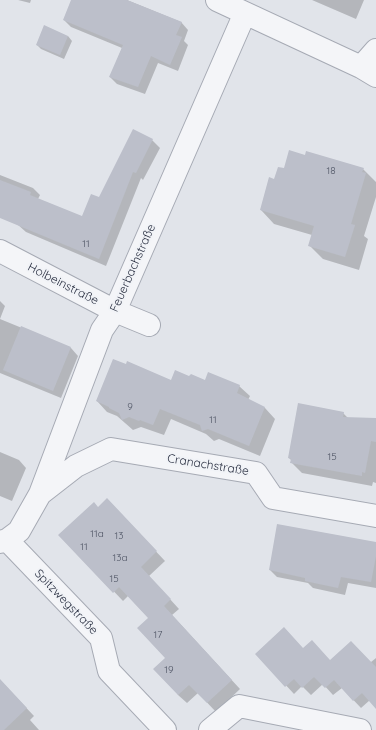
<!DOCTYPE html>
<meta charset="utf-8">
<style>
body{margin:0}
canvas{display:block;background:#e1e4ea}
</style>
<canvas width="376" height="730"></canvas>
<script>
const g = document.querySelector('canvas').getContext('2d');
g.lineJoin = 'round';
function paint(path, color) { g.fillStyle = color; g.fill(path, 'evenodd'); }
const shape = rows => new Path2D(rows.map(r => 'M' + r).join(''));
function trace(path, color, width, dash) { g.strokeStyle = color; g.lineWidth = width; g.lineCap = dash ? 'butt' : 'round'; g.setLineDash(dash || []); g.stroke(path); }
function label(font, color, halo, rows, align = 'center') {
  g.font = font + ' Quicksand,sans-serif'; g.lineWidth = 4; g.setLineDash([]); g.textBaseline = 'middle'; g.strokeStyle = halo; g.fillStyle = color; for (const [text, x, y, turn = 0] of rows) {
    g.save(); g.translate(x, y); g.rotate((+turn || 0) * Math.PI / 180); g.textAlign = isNaN(turn) ? turn : align; if (halo) g.strokeText(text, 0, 0); g.fillText(text, 0, 0); g.restore();
  }
}
const shadow = shape([
 [18,0,31,0,30,3],
 [72,0,127,0,181,22,188,30,184,41,188,45,178,71,158,63,145,94,117,84,110,77,122,48,71,27,64,20],
 [312,0,364,0,356,19],
 [68,36,72,41,64,59,41,49,37,45],
 [152,140,160,148,143,180,141,178,106,266,26,232,0,209,0,175,33,188,40,195,38,199,82,217],
 [306,156,363,169,376,182,376,197,364,236,368,239,359,270,323,259,309,245,312,235,274,224,261,210,275,180,285,169],
 [0,301,5,306,0,319],
 [0,319,71,348,78,356,61,398,0,373],
 [190,377,206,381,239,386,250,396,248,400,265,408,275,419,260,456,219,439,214,441,206,434,171,419,164,435,141,427,133,430,117,416,107,412,97,401],
 [343,413,348,418,376,423,376,483,373,482,372,486,302,473,291,462,291,460,289,458],
 [0,452,19,460,26,468,12,501,0,496],
 [98,508,116,509,165,561,149,576,179,609,172,615,240,689,216,712,198,693,187,703,178,695,166,658,149,618,128,596,123,601,60,535],
 [376,543,376,588,348,583,345,595,313,588,308,583,277,577,270,570],
 [303,649,331,661,371,662,376,658,376,707,370,700,361,708,342,688,333,695,323,684,311,695,302,686,294,694,257,654],
 [0,680,34,716,30,720,39,730,0,730]
]);
const building = shape([
 [71,0,127,0,182,22,176,35,182,37,170,65,151,56,138,87,109,77,123,45,63,20],
 [44,25,68,36,60,55,36,45],
 [133,129,153,139,136,173,133,172,99,259,0,218,0,180,31,192,30,195,82,216,91,194,99,197],
 [289,150,305,155,306,151,364,168,362,172,366,173,351,224,355,225,345,257,308,246,314,226,260,210,269,177,274,179,278,167,284,168],
 [21,326,71,347,53,391,3,370],
 [113,359,126,364,127,361,171,380,175,370,189,376,191,374,205,380,208,372,240,385,237,393,265,407,249,446,208,429,202,431,200,425,160,409,153,425,140,420,139,421,129,417,122,420,119,413,109,408,109,407,96,401],
 [298,403,344,412,343,417,376,418,376,442,371,441,365,473,362,472,362,476,290,463,291,459,288,458],
 [107,498,157,551,141,567,171,599,164,606,232,680,207,703,189,685,178,695,153,669,165,658,137,628,148,618,119,587,113,593,58,535,94,502,98,507],
 [277,524,376,542,376,556,371,582,341,577,338,588,305,581,305,578,269,570],
 [284,627,303,648,312,640,330,660,351,641,376,667,376,709,362,693,353,701,334,680,325,688,314,677,302,688,294,679,285,687,255,654],
 [0,679,27,708,4,730,0,730]
]);
const minor = shape([
 [217,0,361,67,376,76],
 [361,67,376,50],
 [0,251,115,311,149,325],
 [40,494,76,466,111,449,256,473,273,498,376,516],
 [7,540,101,638,109,671,165,730],
 [0,542,7,540,19,531,40,494,102,330,115,311,245,13],
 [210,730,239,706,360,730]
]);
const numberNames = [
 ["18",331,171],
 ["11",86,244],
 ["9",130,407],
 ["11",213,420],
 ["15",332,457],
 ["11a",97,534],
 ["13",119,536],
 ["11",84,547],
 ["13a",120,558],
 ["15",114,579],
 ["17",158,635],
 ["19",169,670]
];
const streetNames = [
 ["Feuerbachstraße",133,268,-66],
 ["Holbeinstraße",63,284,27],
 ["Cranachstraße",208,465,9],
 ["Spitzwegstraße",66,602,46]
];
paint(shadow, '#0003');
paint(building, '#bcbfca');
trace(minor, '#a6aab4', 24);
trace(minor, '#f4f5f8', 22);
label('10px', '#4e5464', null, numberNames);
label('12px', '#2a3042', '#f1f3f7', streetNames);
</script>
